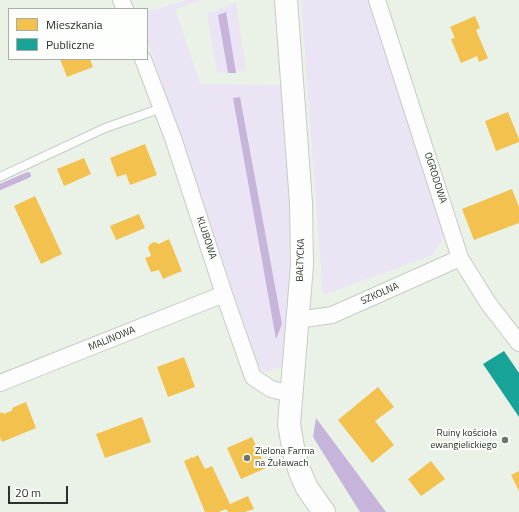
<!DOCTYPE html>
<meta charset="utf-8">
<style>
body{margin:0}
#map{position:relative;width:519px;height:512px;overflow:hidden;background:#eaf2e8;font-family:"Titillium Web",sans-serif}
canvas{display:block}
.legend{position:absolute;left:8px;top:8px;width:140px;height:52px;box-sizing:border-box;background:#fcfffb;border:1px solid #a8ada8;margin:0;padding:5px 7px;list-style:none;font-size:12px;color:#2b312b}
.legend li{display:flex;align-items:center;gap:8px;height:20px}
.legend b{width:20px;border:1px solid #a8ada8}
.scale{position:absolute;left:8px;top:486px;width:60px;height:18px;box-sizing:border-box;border:2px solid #2b312b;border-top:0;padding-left:5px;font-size:12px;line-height:14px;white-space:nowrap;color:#2b312b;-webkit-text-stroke:3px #fcfffb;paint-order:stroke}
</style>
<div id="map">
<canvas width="519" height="512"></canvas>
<ul class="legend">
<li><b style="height:11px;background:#f2c14e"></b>Mieszkania</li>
<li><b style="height:11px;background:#17a398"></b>Publiczne</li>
</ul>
<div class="scale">20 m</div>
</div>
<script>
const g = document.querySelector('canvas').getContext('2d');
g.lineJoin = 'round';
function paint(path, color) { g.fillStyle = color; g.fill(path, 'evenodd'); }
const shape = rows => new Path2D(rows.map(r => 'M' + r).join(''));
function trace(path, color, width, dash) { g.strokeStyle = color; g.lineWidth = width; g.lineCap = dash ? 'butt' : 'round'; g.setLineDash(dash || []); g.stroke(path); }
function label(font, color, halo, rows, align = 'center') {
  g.font = font + ' "Titillium Web",sans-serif'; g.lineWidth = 4; g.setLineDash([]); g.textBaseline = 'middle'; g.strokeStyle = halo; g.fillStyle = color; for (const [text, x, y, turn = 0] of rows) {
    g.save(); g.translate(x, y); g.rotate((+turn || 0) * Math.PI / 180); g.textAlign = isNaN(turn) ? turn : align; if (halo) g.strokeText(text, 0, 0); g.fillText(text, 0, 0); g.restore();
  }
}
const green = shape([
 [186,0,203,0,175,9,200,84,281,85,290,189,289,287,285,357,282,367,273,369,267,372,263,371,258,365,147,38,147,12],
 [301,0,369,0,446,233,433,255,323,295],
 [236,2,246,71,217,73,207,14]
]);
const water = shape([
 [226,12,236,73,228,73,218,15],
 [240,97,282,324,276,339,233,98],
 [316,418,386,512,360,512,313,437]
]);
const homes = shape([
 [475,16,480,28,476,30,488,58,479,62,477,56,461,63,451,39,455,38,450,27],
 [60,59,90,59,93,67,67,77],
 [508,112,519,139,519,142,496,151,485,121],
 [145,144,157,175,130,185,126,174,117,177,110,158],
 [84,158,91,174,64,186,57,169],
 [512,189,519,207,519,223,474,240,462,209],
 [35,196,62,254,41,264,14,206],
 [139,214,145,228,116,240,110,226],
 [169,239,182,271,163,279,159,270,151,272,145,258,151,256,148,248,150,244,155,242,159,244],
 [184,357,195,387,168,397,157,367],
 [378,387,394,407,375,421,394,445,372,463,338,420],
 [26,402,36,428,2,442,0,437,0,413,2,412,4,414,13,410,12,408],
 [142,417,151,442,105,458,96,434],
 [252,437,266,468,241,479,227,448],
 [198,455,205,469,212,466,230,504,248,496,254,509,245,512,228,512,226,509,219,512,205,512,184,461,191,458,191,457,192,457,193,458],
 [431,461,445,479,421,496,408,479],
 [519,471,519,491,511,475]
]);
const public = shape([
 [504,351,519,373,519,417,483,364]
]);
const stream = shape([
 [0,187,28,175]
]);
const lane = shape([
 [0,177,105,128,162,108]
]);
const street = shape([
 [121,0,125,9],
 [377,0,460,258,488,303,519,343],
 [143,59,173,138,224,294,253,377,271,389,291,394],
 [297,320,332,315,460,258],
 [0,383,224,294]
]);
const secondary = shape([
 [286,0,301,203,302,265,289,424,294,453,300,472,307,488,324,512]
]);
const markers = [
 [505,440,4,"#6e756d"],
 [247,458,4,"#6e756d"]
];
const streetNames = [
 ["OGRODOWA",435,178,72],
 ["KLUBOWA",206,238,72],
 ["BAŁTYCKA",301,260,-88],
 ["SZKOLNA",380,294,-24],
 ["MALINOWA",112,339,-22]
];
const poiNames = [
 ["Ruiny kościoła",497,434],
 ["ewangielickiego",497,446],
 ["Zielona Farma",255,452,"left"],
 ["na Żuławach",255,464,"left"]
];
paint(green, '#eae4f4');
paint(water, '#c6b4db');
paint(homes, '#f2c14e');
paint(public, '#17a398');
trace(stream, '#c6b4db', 6);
trace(lane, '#c5ccc4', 10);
trace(street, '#c5ccc4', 18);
trace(secondary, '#c5ccc4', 24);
trace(lane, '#fcfdfc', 8);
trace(street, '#fcfdfc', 16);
trace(secondary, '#fcfdfc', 22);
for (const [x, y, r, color] of markers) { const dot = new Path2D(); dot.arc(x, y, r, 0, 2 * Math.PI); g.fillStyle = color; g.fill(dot); trace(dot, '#fcfffb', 1.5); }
label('10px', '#2b312b', '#fcfffb', streetNames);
label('10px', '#2b312b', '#fcfffb', poiNames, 'right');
</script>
